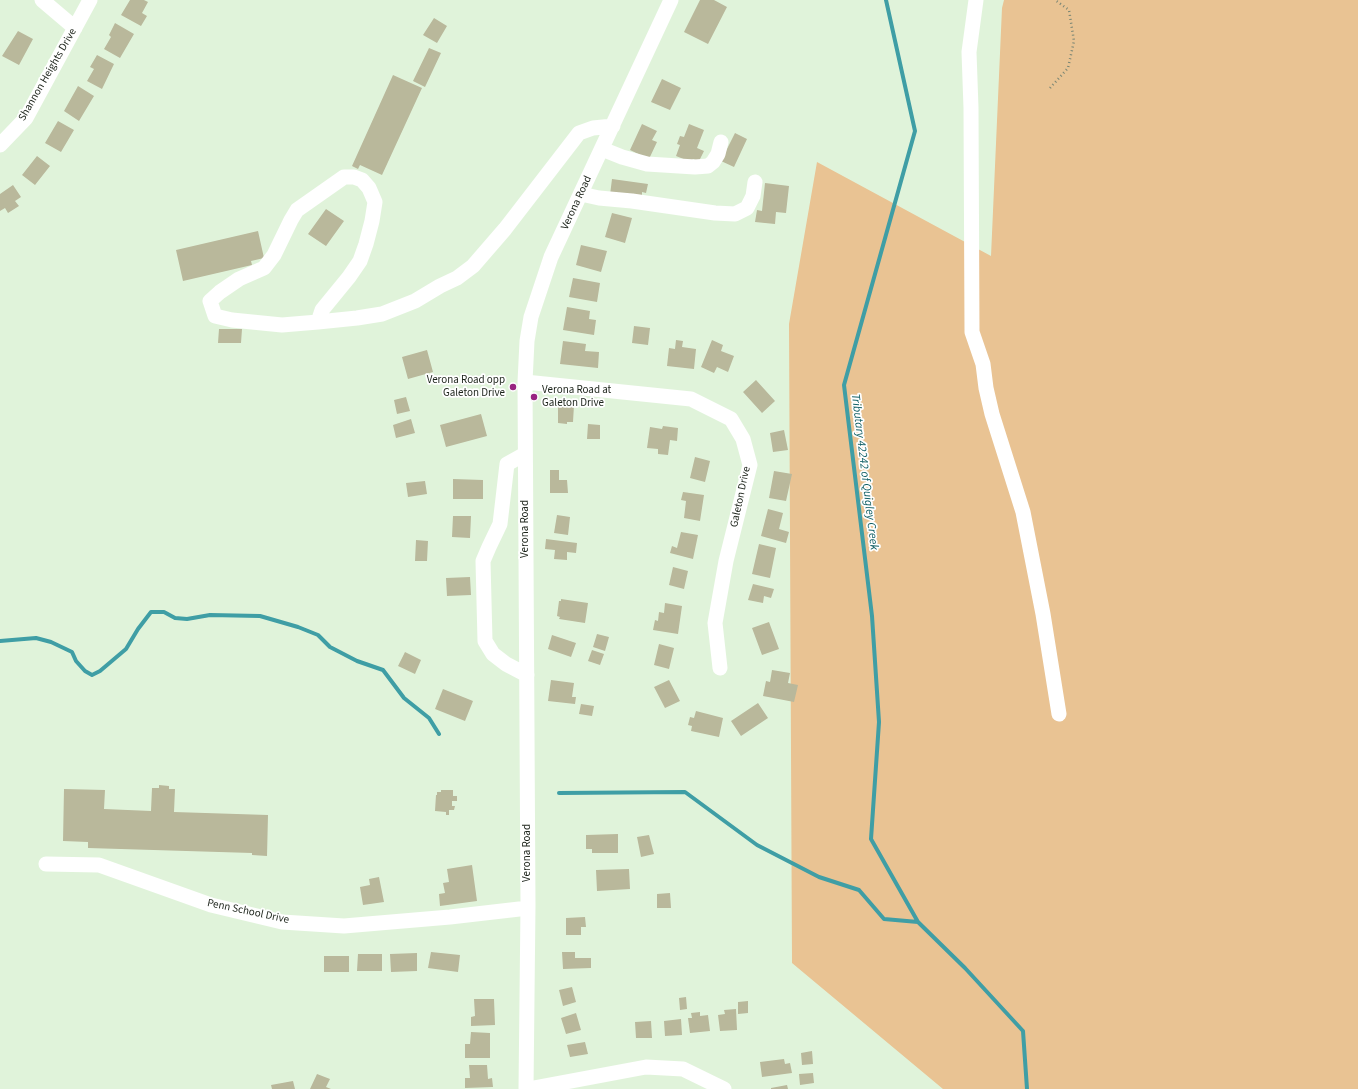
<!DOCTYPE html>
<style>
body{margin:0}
canvas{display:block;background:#e0f3da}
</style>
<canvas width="1358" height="1089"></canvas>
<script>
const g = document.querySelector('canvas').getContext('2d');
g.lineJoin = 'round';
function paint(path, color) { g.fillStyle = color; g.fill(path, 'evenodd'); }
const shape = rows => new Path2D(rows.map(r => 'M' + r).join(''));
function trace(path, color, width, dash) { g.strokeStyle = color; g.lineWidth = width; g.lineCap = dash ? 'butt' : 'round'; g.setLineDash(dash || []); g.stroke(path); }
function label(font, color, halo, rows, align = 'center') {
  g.font = font + ' "Source Sans 3",sans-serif'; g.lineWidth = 3.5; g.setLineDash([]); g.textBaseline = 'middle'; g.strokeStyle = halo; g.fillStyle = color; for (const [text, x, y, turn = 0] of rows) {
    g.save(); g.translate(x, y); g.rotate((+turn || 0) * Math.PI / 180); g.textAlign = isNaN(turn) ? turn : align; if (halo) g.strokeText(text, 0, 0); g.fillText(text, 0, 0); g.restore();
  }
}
const green = shape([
 [1004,0,1358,0,1358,1089,943,1089,792,963,789,324,817,162,991,256,1002,8]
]);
const stream = shape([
 [886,0,915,131,844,385,872,616,879,722,871,839,918,922,965,968,1023,1031,1027,1089],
 [0,641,36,638,51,642,72,652,76,661,85,671,92,675,100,671,126,649,138,629,151,612,164,612,175,618,187,619,210,615,260,616,298,627,318,635,330,647,357,661,383,670,404,698,429,718,439,734],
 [559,793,685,792,757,845,819,877,859,890,884,919,918,922]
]);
const building = shape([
 [130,0,144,0,148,2,142,13,147,16,141,26,121,15],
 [700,0,714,0,727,7,708,44,684,32],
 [434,18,447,26,437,43,423,35],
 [115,23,134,34,120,58,104,49,111,37,109,35],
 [18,31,33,39,19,65,2,56],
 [429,48,441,53,425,87,413,81],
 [97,55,114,64,102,89,87,81,94,69,90,67],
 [393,75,422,88,382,175,360,165,358,169,352,166],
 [662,79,681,88,670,110,651,102],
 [78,86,94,96,79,121,64,111],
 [58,121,74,130,61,152,45,143],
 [642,124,657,131,652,140,657,142,649,159,630,150],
 [689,124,704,130,697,148,704,151,699,161,693,159,691,162,676,156,680,145,677,144,680,136,684,137],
 [735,133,747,139,734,167,721,161],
 [37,156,50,166,35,185,22,175],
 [612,179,648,184,646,193,642,192,642,199,610,195],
 [765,183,789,186,786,213,776,212,775,224,755,222,757,210,762,211],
 [13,185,21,197,15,201,19,206,8,213,5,208,0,211,0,194],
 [326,209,344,221,326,246,308,234],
 [612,213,632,218,625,243,605,237],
 [258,231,264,258,251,261,252,265,183,281,176,250],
 [581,245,607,251,601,272,576,265],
 [573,278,600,283,597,302,569,297],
 [567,307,590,311,589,319,596,320,594,335,563,330],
 [634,326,650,328,648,345,632,343],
 [219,329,242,329,241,343,218,343],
 [676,340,683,341,682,347,696,349,694,369,667,366,669,348,675,349],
 [712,340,723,345,721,351,734,356,728,372,717,367,714,373,701,367],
 [563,341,586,344,585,351,599,352,598,368,560,364],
 [427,350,433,372,408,379,402,357],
 [756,380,775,401,762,413,743,392],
 [406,397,410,411,397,414,394,400],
 [558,402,571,402,571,405,574,405,573,422,567,422,567,424,558,423],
 [481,414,487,436,446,447,440,425],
 [411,419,415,433,396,438,393,425],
 [588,424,600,425,600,439,587,439],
 [663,426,678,428,677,441,670,440,668,455,658,454,658,449,647,448,650,427,662,429],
 [784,430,788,450,773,452,770,433],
 [695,457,710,461,705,482,690,478],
 [550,470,559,470,559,480,567,480,568,493,550,493],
 [774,471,792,474,786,501,769,498],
 [453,479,483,480,483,499,453,499],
 [425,481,427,494,408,497,406,483],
 [683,492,704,495,700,521,684,518,686,501,681,500],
 [768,509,783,513,779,529,789,532,786,543,761,536],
 [557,515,570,517,568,535,554,533],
 [453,516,471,516,470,538,452,537],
 [681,532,698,535,693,559,670,553,672,546,677,548],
 [546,539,577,543,576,553,567,552,567,560,554,559,555,550,545,549],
 [416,540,428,541,427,561,415,561],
 [759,544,776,548,770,578,752,574],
 [673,567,688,571,684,589,669,585],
 [470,577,471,595,447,596,446,578],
 [753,584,774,589,771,598,764,596,763,603,748,600],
 [561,599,588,603,585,623,559,619,560,617,557,616,559,601,561,601],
 [665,603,682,606,678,634,653,630,655,620,658,621,659,612,664,613],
 [769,622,779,649,762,655,752,628],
 [597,634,609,637,605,651,593,647],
 [552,635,576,643,571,657,548,649],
 [659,644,674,648,669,669,654,665],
 [592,650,604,654,600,665,588,661],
 [405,652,421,660,415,674,398,666],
 [772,670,790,673,788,683,798,685,794,702,763,696,766,681,770,682],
 [551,680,574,683,572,697,576,697,575,704,548,701],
 [669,680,680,701,665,708,654,687],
 [443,689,473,701,465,721,435,709],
 [758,703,768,718,741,736,731,721],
 [581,704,594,706,592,716,579,714],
 [696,711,723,718,719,737,691,731,692,726,688,725,690,717,694,718],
 [159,785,169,786,169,789,175,789,174,812,268,815,267,856,252,855,252,853,88,848,88,842,63,841,64,789,105,790,104,809,151,811,152,788,159,788],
 [441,790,453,790,453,796,457,796,457,801,452,801,452,806,455,806,454,810,449,810,449,815,446,815,446,812,435,811,436,795,437,795,437,792,441,792],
 [618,834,618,853,592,853,592,849,586,849,586,835],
 [649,835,654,854,641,857,637,837],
 [472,865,477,901,440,906,439,894,445,893,443,883,449,882,447,869],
 [629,869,630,889,597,891,596,870],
 [379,877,384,902,363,905,360,887,370,885,369,879],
 [670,893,671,908,657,908,657,894],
 [585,917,586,927,581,927,581,935,566,935,566,918],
 [431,952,460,955,458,972,428,968],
 [562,952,575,952,575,958,591,958,591,968,563,969],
 [417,953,417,971,391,972,390,954],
 [358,954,382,954,382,971,357,971],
 [324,956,349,956,349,972,324,972],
 [572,987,576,1002,563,1006,559,990],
 [686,997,687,1009,680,1010,679,998],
 [474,999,494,999,495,1025,471,1026,471,1017,475,1016],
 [748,1001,748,1013,738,1014,738,1002],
 [736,1009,737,1030,720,1031,718,1015,725,1014,724,1010],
 [700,1012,700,1016,708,1015,710,1031,690,1033,688,1018,692,1018,691,1013],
 [576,1013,581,1030,566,1034,561,1018],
 [681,1019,682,1035,665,1036,664,1021],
 [651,1021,652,1038,636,1038,635,1022],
 [471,1032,490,1033,490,1058,465,1058,465,1044,470,1044],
 [585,1042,588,1054,570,1057,567,1045],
 [812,1051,813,1064,802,1065,801,1053],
 [784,1059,785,1064,790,1063,792,1073,762,1077,760,1062],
 [469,1065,487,1065,488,1079,492,1078,493,1087,465,1088,465,1078,470,1078],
 [813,1073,814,1083,800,1085,799,1074],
 [317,1074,330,1079,326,1087,331,1089,310,1089],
 [293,1081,295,1089,272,1089,271,1085],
 [787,1085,788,1089,771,1089,771,1088]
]);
const path = shape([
 [1050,88,1068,68,1074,41,1069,10,1055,0]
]);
const minor = shape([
 [42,0,75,28],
 [976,0,969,52,971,108,972,332,983,364,986,388,992,414,1023,512,1043,614,1059,714],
 [0,145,26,118,90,0],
 [602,149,622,157,647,164,695,167,708,166,713,162,718,154,721,142],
 [581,194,599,198,632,201,715,213,735,214,747,208,753,196,755,182],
 [318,322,322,310,349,277,360,261,366,244,372,221,375,202,369,188,362,180,354,177,344,177,297,210,291,220,274,255,264,268,239,279,220,292,210,301,215,316,232,320,282,325,318,322,357,318,382,314,415,301,440,286,457,278,473,266,505,229,579,133,593,128,613,126],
 [525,382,691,399,731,419,743,439,750,465,726,561,715,623,720,668],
 [525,454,507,464,500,524,489,547,483,561,485,641,493,654,506,664,527,675],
 [46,864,99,865,211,905,282,922,344,926,450,917,528,908],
 [526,1089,528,905,525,382,527,341,531,317,551,257,671,0],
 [528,1089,646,1067,683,1069,724,1089]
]);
const markers = [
 [513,387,4,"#982481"],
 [534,397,4,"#982481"]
];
const streetNames = [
 ["Shannon Heights Drive",48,75,-60],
 ["Verona Road",577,203,-65],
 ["Galeton Drive",741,497,-78],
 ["Verona Road",526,529,-90],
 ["Verona Road",528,853,-90],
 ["Penn School Drive",248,912,12]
];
const poiNames = [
 ["Verona Road opp",505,381],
 ["Galeton Drive",505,394],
 ["Verona Road at",542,391,"left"],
 ["Galeton Drive",542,404,"left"]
];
const waterNames = [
 ["Tributary 42242 of Quigley Creek",864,472,83]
];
paint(green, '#e9c393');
trace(stream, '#3f9ea5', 4);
paint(building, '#b9b89b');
trace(path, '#788574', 2.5, [1, 3]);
trace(minor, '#fff', 15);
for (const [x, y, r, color] of markers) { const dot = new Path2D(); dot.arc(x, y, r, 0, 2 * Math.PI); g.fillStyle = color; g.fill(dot); trace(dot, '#fff', 1.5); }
label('11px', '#1d241b', '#fff', streetNames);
label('11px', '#1d241b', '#fff', poiNames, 'right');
label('italic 12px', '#105f65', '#fff', waterNames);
</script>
